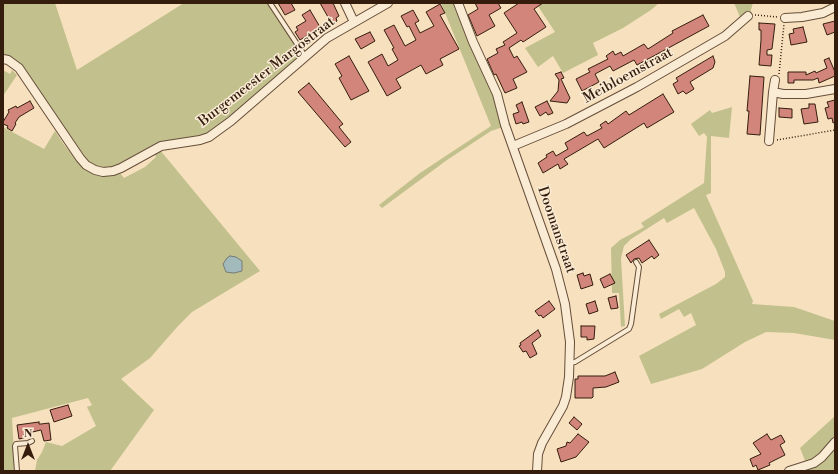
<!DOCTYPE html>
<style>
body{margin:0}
#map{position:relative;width:838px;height:474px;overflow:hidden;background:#f7e0bd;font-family:"Libre Bodoni",serif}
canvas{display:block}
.frame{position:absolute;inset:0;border:4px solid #351d0e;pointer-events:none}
.north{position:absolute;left:8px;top:426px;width:40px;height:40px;-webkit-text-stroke:3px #faebd4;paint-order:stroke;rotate:0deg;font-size:11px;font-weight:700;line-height:16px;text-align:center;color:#351d0e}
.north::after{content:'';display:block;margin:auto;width:14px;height:18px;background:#351d0e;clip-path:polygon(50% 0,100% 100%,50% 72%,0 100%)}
</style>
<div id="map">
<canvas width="838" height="474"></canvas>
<div class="frame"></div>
<div class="north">N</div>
</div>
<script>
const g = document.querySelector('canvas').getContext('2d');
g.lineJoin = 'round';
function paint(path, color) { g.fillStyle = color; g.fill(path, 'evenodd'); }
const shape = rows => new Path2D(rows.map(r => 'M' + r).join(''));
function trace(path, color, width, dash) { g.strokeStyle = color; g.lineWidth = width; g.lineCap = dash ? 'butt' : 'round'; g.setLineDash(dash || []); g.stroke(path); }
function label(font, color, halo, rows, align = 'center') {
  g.font = font + ' "Libre Bodoni",serif'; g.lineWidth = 3; g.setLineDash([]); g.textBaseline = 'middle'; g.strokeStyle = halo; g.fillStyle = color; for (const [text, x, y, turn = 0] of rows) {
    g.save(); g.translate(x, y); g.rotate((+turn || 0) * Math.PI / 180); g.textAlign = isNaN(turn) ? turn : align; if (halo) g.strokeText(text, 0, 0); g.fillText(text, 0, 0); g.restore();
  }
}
const green = shape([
 [3,3,55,3,77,70,184,3,268,3,299,50,299,54,298,58,218,128,199,137,173,140,156,143,113,167,98,168,90,162,80,150,25,69,19,63,3,54],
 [441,3,455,3,492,93,503,127,491,131,447,160,382,208,379,205,420,173,491,126],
 [536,3,659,3,651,10,623,28,593,43,598,55,563,73,553,56,538,67,525,48,555,32],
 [734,3,753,3,750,13,745,13,740,17],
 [3,70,10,74,12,70,17,75,3,96],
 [732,107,729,138,711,136,711,193,706,195,753,301,752,304,794,307,835,321,835,340,794,333,766,332,745,342,702,369,651,384,639,356,696,325,691,313,684,317,679,309,661,319,659,314,716,284,725,277,725,272,716,249,694,208,667,223,664,218,631,239,624,246,621,258,625,326,621,327,619,293,612,293,611,248,620,240,644,227,641,223,704,183,707,137,704,133,699,136,691,124,710,110,712,113],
 [3,127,44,149,55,131,65,146,81,165,91,173,100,175,109,176,120,173,124,178,145,167,156,157,154,153,160,150,260,271,192,312,178,326,150,358,121,379,154,410,110,471,35,471,37,460,42,452,46,442,62,446,96,426,87,407,92,405,88,398,12,418,15,471,3,471],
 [835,416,835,440,819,457,806,463,800,448],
 [835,447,835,471,795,471]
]);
const water = shape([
 [230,256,236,257,242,261,242,271,234,273,226,272,223,264,227,258,230,256]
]);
const building = shape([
 [278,3,291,3,295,10,285,15,278,3],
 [320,3,333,3,339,16,336,18,337,21,332,24,320,3],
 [475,3,498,3,501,8,489,15,495,26,477,36,468,15,478,9,475,3],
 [519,3,543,3,534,9,546,27,523,42,521,40,509,48,514,58,517,56,527,72,513,79,517,88,505,93,496,74,494,75,487,59,498,53,496,49,505,45,503,42,517,33,504,13,519,3],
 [440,4,445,13,440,15,459,49,440,59,443,65,426,74,421,65,396,79,401,88,387,96,368,62,382,54,388,66,398,60,392,49,394,48,384,30,394,25,405,46,416,40,409,26,407,27,401,16,413,10,419,21,415,23,420,33,434,26,426,12,440,4],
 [310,10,320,27,300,40,295,32,298,30,296,27,306,21,302,15,310,10],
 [703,15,709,26,637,65,634,60,613,71,610,66,595,74,599,82,582,91,576,79,590,72,588,69,608,59,606,56,613,51,615,55,621,52,623,56,644,44,648,49,673,33,672,31,703,15],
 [835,21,835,32,827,35,823,24,835,21],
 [759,23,775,24,772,49,767,50,767,55,772,55,771,66,759,65,761,40,761,30,759,30,759,23],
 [803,27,807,42,791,45,789,34,794,33,793,29,803,27],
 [370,32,375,41,361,49,355,39,370,32],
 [349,56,369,91,351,100,339,78,342,76,335,64,349,56],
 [713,56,715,62,713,68,690,82,694,89,686,94,683,91,678,94,673,84,678,81,676,78,713,56],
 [829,58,835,72,835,76,819,83,818,78,813,80,794,80,794,83,788,83,788,72,806,72,806,75,815,71,816,73,827,68,824,60,829,58],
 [561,72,564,78,561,79,570,98,567,103,550,101,558,91,559,80,555,74,561,72],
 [750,76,764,77,760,135,747,134,749,111,747,111,750,76],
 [309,83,343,124,339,127,351,142,345,147,298,92,309,83],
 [663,94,674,112,647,128,644,123,604,148,598,139,564,159,568,164,560,169,558,164,543,173,538,163,547,157,546,155,553,151,556,156,568,149,565,143,584,132,587,136,602,128,600,125,606,121,608,124,626,111,629,115,663,94],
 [835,100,835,122,833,123,832,118,828,119,825,108,829,107,827,102,835,100],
 [30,101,34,108,19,117,15,123,16,124,12,131,7,128,8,126,3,124,3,122,9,112,8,110,16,106,17,108,30,101],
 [547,101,553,113,548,115,546,112,540,116,535,107,547,101],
 [522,102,529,122,523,124,522,122,516,124,513,114,519,112,516,105,522,102],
 [809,104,815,104,818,122,804,124,801,109,809,108,809,104],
 [779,108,792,109,792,118,779,117,779,108],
 [649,240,659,255,654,259,652,256,642,263,639,258,634,259,631,263,626,255,649,240],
 [583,273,584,276,590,274,593,285,581,289,577,275,583,273],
 [610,274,615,283,604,288,600,279,610,274],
 [616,296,618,308,611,309,608,298,616,296],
 [549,301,555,309,543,318,541,315,539,316,535,311,549,301],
 [595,301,598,311,589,314,586,304,595,301],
 [581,326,595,326,594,339,587,340,587,337,581,337,581,326],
 [538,330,541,336,532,343,537,354,530,358,526,351,523,352,519,346,521,345,520,343,538,330],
 [615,372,619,382,606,387,593,388,593,397,592,398,575,398,575,379,578,379,578,376,605,376,615,372],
 [68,405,72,416,54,422,50,410,68,405],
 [574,417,582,424,577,430,569,423,574,417],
 [39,422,39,424,41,424,49,423,51,440,44,441,41,430,24,434,24,438,19,439,17,425,39,422],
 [578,434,589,442,576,457,561,462,557,449,566,446,567,442,570,443,578,434],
 [767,434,771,440,781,435,785,442,780,445,785,455,769,463,770,465,758,470,756,465,753,467,750,459,761,454,753,443,767,434]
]);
const path = shape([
 [755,15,778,17],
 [779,74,784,24],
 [777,140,835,130]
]);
const service = shape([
 [270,3,305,56],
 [570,363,575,362,629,329,631,324,639,267,636,262],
 [17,471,15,446,16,444,28,443,32,441]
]);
const minor = shape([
 [345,3,354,22],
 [458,3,473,42,497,94,505,125,556,269,565,304,570,342,569,377,566,397,563,406,542,443,538,454,537,471],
 [785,18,802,17,823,13,835,7],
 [3,59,8,60,19,68,80,158,86,165,95,170,103,172,113,171,121,168,161,146,200,140,209,137,231,121,327,38,388,3],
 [773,92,783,94,806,94,835,89],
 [769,141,773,92,775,80],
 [513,146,566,124,637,87,725,36,748,16],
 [789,471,814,463,822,457,835,442]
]);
const streetNames = [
 ["Burgemeester Margostraat",267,72,-38],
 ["Meibloemstraat",628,76,-29],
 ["Doomanstraat",556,230,71]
];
paint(green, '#c2c18e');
paint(water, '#a2babc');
trace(water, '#767b76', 1);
paint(building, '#d1857b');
trace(building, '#351d0e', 1);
trace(service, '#664e3a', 6);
trace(minor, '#664e3a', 10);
trace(path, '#351d0e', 1.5, [1, 2]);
trace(service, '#faebd4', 4);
trace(minor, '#faebd4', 8);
label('14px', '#351d0e', '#faebd4', streetNames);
</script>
